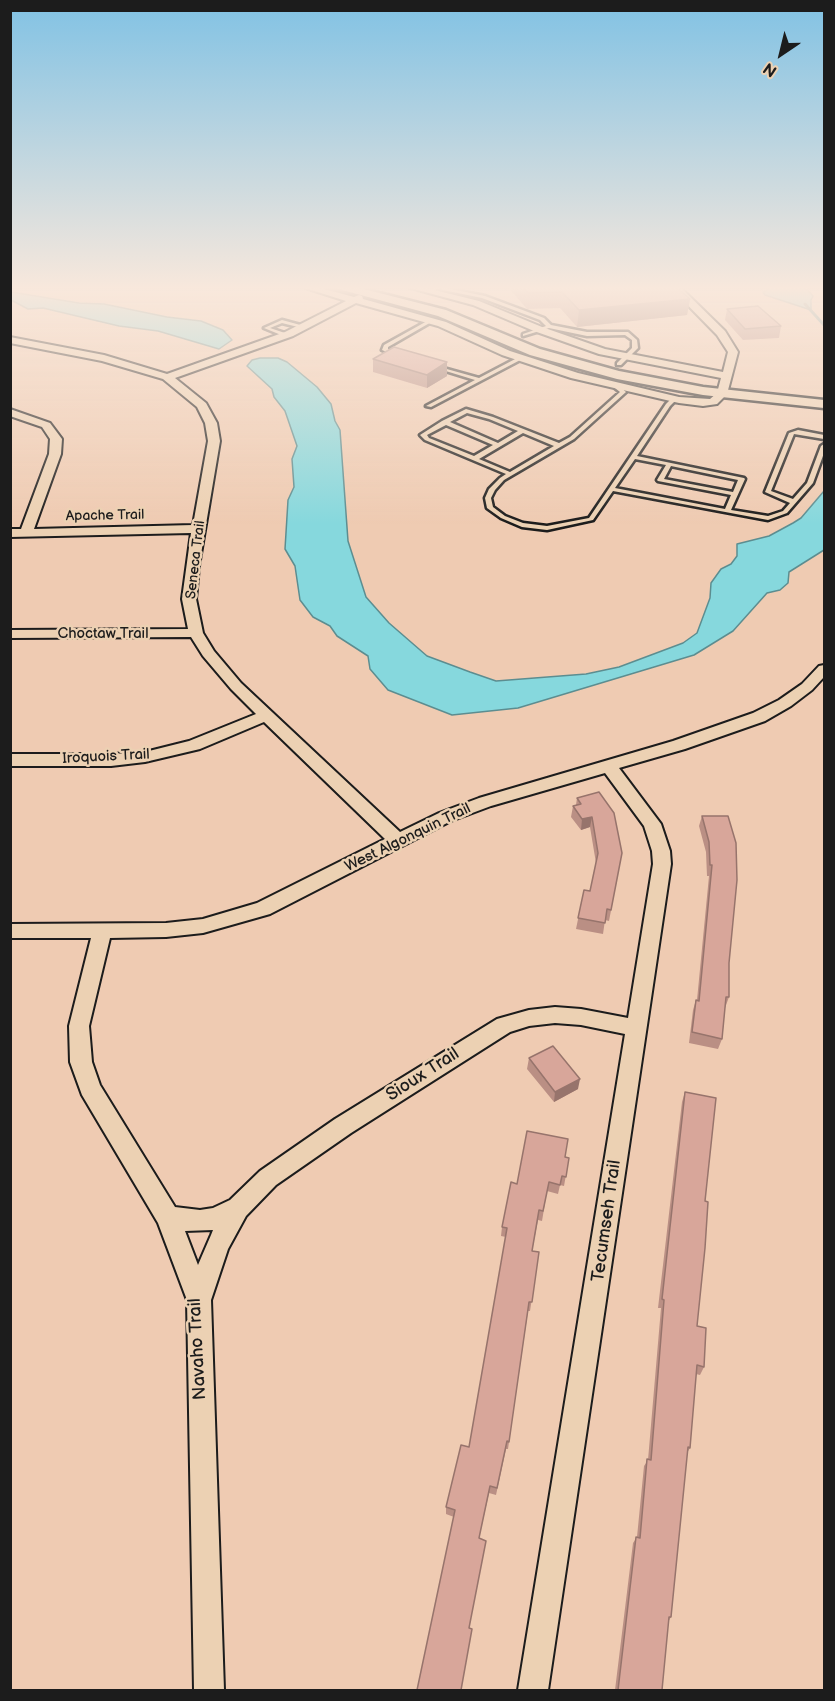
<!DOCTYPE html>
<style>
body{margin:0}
#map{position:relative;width:835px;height:1701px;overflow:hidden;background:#efcbb2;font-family:"Balsamiq Sans",sans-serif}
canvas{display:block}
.frame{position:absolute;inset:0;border:12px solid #1c1c1c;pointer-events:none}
.north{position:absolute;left:751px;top:24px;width:60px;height:60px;-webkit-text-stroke:4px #ecd1b3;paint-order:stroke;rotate:215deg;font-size:16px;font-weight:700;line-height:24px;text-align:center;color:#1c1c1c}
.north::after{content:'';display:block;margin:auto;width:21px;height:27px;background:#1c1c1c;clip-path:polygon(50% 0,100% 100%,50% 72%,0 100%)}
</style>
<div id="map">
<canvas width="835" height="1701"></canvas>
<div class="frame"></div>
<div class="north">N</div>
</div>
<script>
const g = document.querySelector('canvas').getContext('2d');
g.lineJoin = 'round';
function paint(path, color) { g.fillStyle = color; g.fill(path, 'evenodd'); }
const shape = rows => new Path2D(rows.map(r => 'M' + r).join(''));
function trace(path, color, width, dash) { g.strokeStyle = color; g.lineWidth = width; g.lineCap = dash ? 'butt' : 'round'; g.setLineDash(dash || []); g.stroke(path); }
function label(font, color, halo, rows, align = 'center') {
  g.font = font + ' "Balsamiq Sans",sans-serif'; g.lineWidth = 5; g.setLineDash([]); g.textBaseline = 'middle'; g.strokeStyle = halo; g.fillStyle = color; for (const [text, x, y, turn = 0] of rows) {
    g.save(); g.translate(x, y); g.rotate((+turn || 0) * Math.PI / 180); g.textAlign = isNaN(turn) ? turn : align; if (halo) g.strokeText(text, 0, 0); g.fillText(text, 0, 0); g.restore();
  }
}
const water = shape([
 [783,287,807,289,813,296,811,300,811,310,765,295,763,292,770,288,783,287],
 [11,292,79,303,104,304,167,317,201,321,223,330,232,340,219,349,158,331,119,326,43,308,28,309,11,300,11,292],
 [260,358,278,358,287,362,317,387,331,404,335,421,340,430,348,541,366,597,389,623,427,656,470,672,496,681,586,674,619,667,683,643,697,633,710,598,711,583,721,569,731,564,737,556,737,544,769,536,793,523,801,518,824,491,824,550,789,572,788,583,780,590,767,593,733,631,694,655,518,708,452,715,388,690,370,669,368,656,337,636,330,626,313,617,300,600,295,566,285,549,288,500,294,487,292,459,297,446,285,411,274,397,272,389,247,366,252,360,260,358]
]);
const stream = shape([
 [805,304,824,325]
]);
const service = shape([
 [436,286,485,296,544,318,551,325,587,332,628,332,637,340,638,348,621,365,617,365,617,363,632,348,632,340,625,335,587,336,549,328,523,336,523,334,546,326,540,320,482,298,438,289,429,292,427,291,436,286],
 [282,320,304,326,304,327,302,328,282,323,270,328,288,334,289,335,286,337,264,328,282,320],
 [429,320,433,321,388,347,388,349,398,353,398,355,394,355,382,350,384,345,429,320],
 [519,357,524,358,431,407,426,406,475,380,436,368,436,366,479,378,519,357],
 [615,386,619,386,626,392,574,439,504,480,495,490,491,498,493,507,505,516,523,523,547,526,589,518,666,404,670,400,679,398,681,399,681,401,674,402,670,406,637,456,744,478,745,479,731,510,768,516,783,511,790,503,765,492,789,433,798,430,824,435,824,439,794,434,771,491,793,499,807,483,821,446,824,444,824,453,813,483,787,513,768,520,613,491,593,520,547,530,522,527,501,518,487,508,485,498,489,489,500,478,506,474,425,440,420,435,442,421,466,409,493,417,559,443,570,437,620,392,615,388,615,386],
 [467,413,489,419,518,431,498,443,450,422,467,413],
 [446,425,493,445,474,456,429,438,427,435,446,425],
 [523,433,554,446,510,472,479,459,523,433],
 [635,459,666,465,657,480,658,481,731,495,725,509,615,488,635,459],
 [671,466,738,480,733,492,664,479,671,466]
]);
const minor = shape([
 [299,286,313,286,354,297,359,295,362,296,363,299,446,322,510,351,578,373,679,397,710,399,717,393,721,378,599,354,534,331,473,305,403,286,418,286,479,301,542,327,605,349,723,372,728,352,717,335,669,286,679,286,725,331,738,352,727,394,717,404,703,406,679,403,571,378,502,355,438,326,356,303,293,336,175,378,206,403,217,423,220,441,199,566,196,599,203,633,214,651,241,683,400,832,439,813,479,798,673,741,753,713,779,700,802,684,819,666,824,665,824,677,812,690,791,706,765,721,685,749,619,768,661,824,670,851,671,864,548,1690,518,1690,625,1034,581,1025,555,1023,529,1026,510,1032,351,1133,276,1185,246,1216,228,1249,211,1300,224,1690,194,1690,187,1300,158,1223,82,1095,70,1062,69,1026,91,938,10,938,10,924,166,923,203,919,257,903,385,839,264,722,200,749,145,762,111,766,10,766,10,754,111,754,145,752,189,741,256,714,231,689,203,656,191,637,10,638,10,630,188,629,182,599,191,533,10,537,10,529,21,529,49,454,50,439,42,427,10,416,10,409,50,423,62,439,61,454,34,529,193,525,208,441,205,423,197,407,163,379,102,361,10,343,10,337,104,355,167,374,285,332,346,301,299,286],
 [605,773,644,826,652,851,653,864,628,1018,581,1009,555,1007,529,1010,497,1019,335,1119,260,1171,230,1200,213,1208,200,1210,175,1207,100,1085,92,1062,89,1026,110,938,166,937,203,933,270,914,451,821,491,806,605,773],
 [213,1230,211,1235,198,1265,185,1231,213,1230]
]);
const tertiary = shape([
 [333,286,352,286,446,310,540,349,619,371,703,387,824,400,824,408,703,395,617,379,530,355,438,316,335,288,333,286]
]);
const wall = shape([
 [507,286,582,286,690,299,687,315,577,327,560,308,527,309],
 [727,309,781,326,779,338,743,340,725,320],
 [373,359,447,376,427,388,373,372],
 [577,798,622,853,609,921,605,920,603,934,576,929,584,890,590,891,596,863,590,827,581,830,571,817,573,806,576,805],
 [702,816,728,816,729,997,725,1008,722,1039,718,1049,689,1043,693,1010,696,1000,697,1000,709,876,707,876,706,852,699,826],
 [529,1058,578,1089,554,1102,527,1069],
 [685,1092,705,1201,697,1326,704,1367,700,1375,696,1374,690,1448,687,1453,671,1617,668,1622,662,1690,615,1690,633,1543,637,1537,644,1466,648,1460,661,1308,658,1308,682,1102],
 [565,1157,569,1158,564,1186,560,1185,558,1194,547,1191,542,1221,538,1220,532,1251,539,1252,530,1311,528,1311,509,1442,508,1449,506,1449,496,1495,489,1493,479,1538,469,1628,461,1690,454,1517,446,1514,446,1507,469,1447,506,1237,501,1236,502,1227,517,1184]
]);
const shadedWall = shape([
 [690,299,687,315,577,327,579,310],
 [447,362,447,376,427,388,427,375],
 [592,817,590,827,581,830,582,819],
 [580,1079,578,1089,554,1102,555,1092]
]);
const building = shape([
 [522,286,675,286,690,299,579,310,562,292,528,293,522,286],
 [758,306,781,326,745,329,727,309,758,306],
 [394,347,447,362,427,375,373,359,394,347],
 [599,792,614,813,622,853,611,910,607,909,605,923,578,918,584,890,590,891,598,853,592,817,582,819,573,806,581,804,577,798,599,792],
 [702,816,728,816,736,843,737,880,729,963,729,997,726,997,722,1039,692,1032,696,1000,699,1001,712,865,710,865,709,842,702,816],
 [553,1046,580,1079,555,1092,529,1058,553,1046],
 [685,1092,716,1098,705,1201,708,1202,705,1248,697,1326,706,1328,704,1367,697,1365,690,1448,688,1447,671,1617,669,1617,662,1690,618,1690,636,1537,640,1538,647,1459,651,1460,664,1300,662,1299,685,1092],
 [527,1131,568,1139,565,1157,569,1158,566,1177,562,1176,560,1185,549,1182,543,1211,539,1210,532,1251,539,1252,532,1302,529,1302,509,1442,507,1441,497,1488,490,1486,479,1538,486,1541,469,1628,472,1629,461,1690,417,1690,455,1510,446,1507,461,1445,469,1447,507,1228,502,1227,511,1182,517,1184,527,1131]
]);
const farStreetnames = [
 ["Apache Trail",105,516,-1],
 ["Seneca Trail",196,560,-83]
];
const streetNames = [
 ["Choctaw Trail",103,634],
 ["Iroquois Trail",106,757,-3],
 ["West Algonquin Trail",408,838,-26]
];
const nearStreetnames = [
 ["Sioux Trail",423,1075,-33],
 ["Tecumseh Trail",607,1221,-82],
 ["Navaho Trail",198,1349,-93]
];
paint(water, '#86d8dd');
trace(water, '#5c8d90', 1.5);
trace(stream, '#5c8d90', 3);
trace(service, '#1c1c1c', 5);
trace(minor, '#1c1c1c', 4);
trace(tertiary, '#1c1c1c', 5);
paint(service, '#ecd1b3');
paint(minor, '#ecd1b3');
paint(tertiary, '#ecd1b3');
paint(wall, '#ba8f84');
paint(shadedWall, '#97746c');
paint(building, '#d8a69a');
trace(building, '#97746c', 1.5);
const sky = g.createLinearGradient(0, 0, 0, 524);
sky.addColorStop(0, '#81c2e4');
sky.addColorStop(0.55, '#f8e8dc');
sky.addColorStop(1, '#f8e8dc00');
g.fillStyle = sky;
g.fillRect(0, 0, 835, 524);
label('14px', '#1c1c1c', '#ecd1b3', farStreetnames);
label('15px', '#1c1c1c', '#ecd1b3', streetNames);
label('18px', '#1c1c1c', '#ecd1b3', nearStreetnames);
</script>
